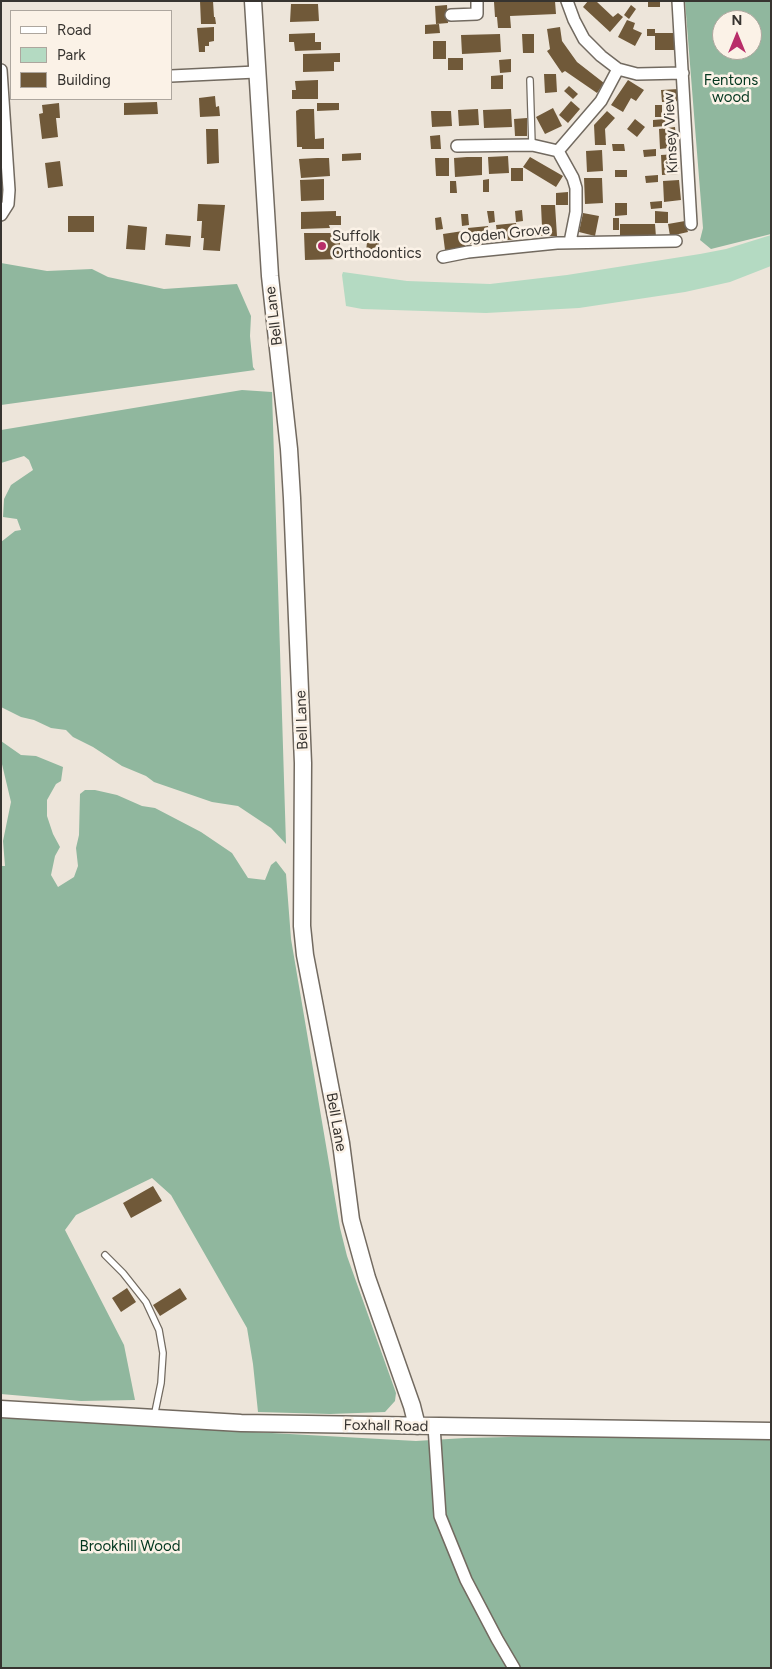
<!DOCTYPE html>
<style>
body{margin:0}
#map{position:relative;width:772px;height:1669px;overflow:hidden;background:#ede5da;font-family:Figtree,sans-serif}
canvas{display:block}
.frame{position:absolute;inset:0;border:2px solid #373430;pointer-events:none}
.legend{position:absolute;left:10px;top:10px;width:162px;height:90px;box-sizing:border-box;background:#fbf2e7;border:1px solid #ada69e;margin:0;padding:6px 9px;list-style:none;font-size:15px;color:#373430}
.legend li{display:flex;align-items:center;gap:10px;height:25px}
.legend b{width:25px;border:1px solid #ada69e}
.north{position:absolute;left:712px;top:10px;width:50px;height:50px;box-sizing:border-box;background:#fbf2e7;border:1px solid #ada69e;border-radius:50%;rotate:0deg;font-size:14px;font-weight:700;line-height:20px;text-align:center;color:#373430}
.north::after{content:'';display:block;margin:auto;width:18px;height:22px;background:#b82e69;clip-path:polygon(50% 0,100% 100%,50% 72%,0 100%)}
</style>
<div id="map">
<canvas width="772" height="1669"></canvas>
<div class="frame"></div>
<ul class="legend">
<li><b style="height:6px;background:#fff"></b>Road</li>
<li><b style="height:14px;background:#b4dac2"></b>Park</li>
<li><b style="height:14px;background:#705939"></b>Building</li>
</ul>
<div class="north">N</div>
</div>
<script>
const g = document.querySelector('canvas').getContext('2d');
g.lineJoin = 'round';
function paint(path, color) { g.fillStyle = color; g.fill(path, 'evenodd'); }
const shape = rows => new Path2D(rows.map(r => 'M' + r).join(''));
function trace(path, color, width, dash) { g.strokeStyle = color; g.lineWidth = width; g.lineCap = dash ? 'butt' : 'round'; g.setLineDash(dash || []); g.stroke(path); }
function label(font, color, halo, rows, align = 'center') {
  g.font = font + ' Figtree,sans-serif'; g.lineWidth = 5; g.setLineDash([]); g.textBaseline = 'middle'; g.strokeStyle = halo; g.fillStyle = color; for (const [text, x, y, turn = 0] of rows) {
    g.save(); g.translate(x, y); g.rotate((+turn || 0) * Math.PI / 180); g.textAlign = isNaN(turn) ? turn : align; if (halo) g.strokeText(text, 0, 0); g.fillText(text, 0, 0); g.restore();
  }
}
const green = shape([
 [771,235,771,266,730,282,685,292,579,308,486,313,362,309,346,306,342,275,343,272,407,281,490,284,567,275,700,254,726,249]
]);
const forest = shape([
 [685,1,771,1,771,234,711,249,700,240,703,228],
 [722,20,752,20,752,50,722,50],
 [1,263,47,271,92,269,108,277,164,289,237,284,251,316,250,336,253,367,255,370,1,405],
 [242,390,272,392,286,844,271,828,238,806,212,802,154,782,146,776,122,766,93,747,73,737,66,730,51,728,34,720,21,717,1,707,1,542,15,531,21,530,17,519,3,517,4,499,11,485,33,470,29,460,24,456,1,463,1,430],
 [1,741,21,755,36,756,63,767,61,781,56,784,47,800,47,816,53,834,60,847,55,856,51,875,58,887,74,877,78,866,76,848,79,835,80,794,85,790,95,790,117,795,142,806,155,808,201,832,232,853,248,878,265,880,271,865,276,861,286,874,291,939,340,1228,347,1256,396,1393,395,1401,385,1412,330,1414,258,1412,253,1364,247,1328,171,1195,152,1178,76,1215,65,1230,124,1345,135,1400,81,1401,1,1394,1,866,5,866,3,841,11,802,1,760],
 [1,1418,416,1441,465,1438,771,1431,771,1668,1,1668]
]);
const building = shape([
 [200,1,213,1,214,17,215,17,216,24,201,24],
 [555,1,556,14,510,16,511,28,498,28,497,17,495,17,494,2],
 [588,1,596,1,613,17,618,13,623,17,610,32,583,7],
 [648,1,660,1,660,7,648,7],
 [291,4,318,4,319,21,290,22],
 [447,5,448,23,436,24,435,6],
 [631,5,636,9,629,19,624,15],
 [627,20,635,23,633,29,642,33,635,46,618,37],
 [439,24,440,33,425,34,425,25],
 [214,27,214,41,209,42,209,46,205,46,205,52,199,52,197,28],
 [560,27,562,41,577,62,604,83,597,93,565,71,562,73,547,51,550,49,547,29],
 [647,29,655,29,655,33,676,33,676,50,655,50,655,36,647,36],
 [315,33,315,42,321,42,321,50,295,51,294,42,289,42,289,34],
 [500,34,501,52,462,54,461,35],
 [522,34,534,34,534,53,523,53],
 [433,41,446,41,446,59,433,59],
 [340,53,340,62,334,62,334,71,303,72,303,54],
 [448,58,463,58,463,70,448,70],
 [511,59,511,72,500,73,499,60],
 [544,74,556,74,557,92,545,93],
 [503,75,503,89,491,89,491,76],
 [318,80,318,99,292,99,292,90,296,90,295,81],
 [628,80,644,90,636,101,631,98,623,112,611,105],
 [569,86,578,94,573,99,564,91],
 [679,89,680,101,662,102,661,90],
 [215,96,216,107,219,106,220,116,200,117,199,98],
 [571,101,580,109,568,123,559,115],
 [157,102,158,114,124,115,124,103],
 [59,103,60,118,56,118,58,137,42,139,39,114,43,113,42,105],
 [317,103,339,103,339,110,317,111],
 [655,105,662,105,662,117,655,117],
 [553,108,562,126,545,134,536,117],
 [300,109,314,109,315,139,324,138,324,149,302,149,302,147,297,147,296,111],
 [478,109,479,125,459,126,458,110],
 [511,109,512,127,484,128,483,110],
 [431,111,451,111,452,126,432,127],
 [607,111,615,118,605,129,606,145,595,145,594,125],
 [527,118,527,136,515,136,514,119],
 [635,119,645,127,637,137,627,129],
 [665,119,666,126,653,127,653,120],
 [675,127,677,147,660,149,659,129],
 [206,129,218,129,219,163,207,164],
 [440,135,441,149,431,149,430,136],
 [612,144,624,144,625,151,613,151],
 [656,149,656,156,644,157,643,150],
 [602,150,603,171,587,172,586,151],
 [361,153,361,160,342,161,342,154],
 [677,154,679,174,662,175,661,155],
 [508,156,509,173,489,174,488,157],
 [467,157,482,157,482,175,455,177,454,158],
 [530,157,563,176,556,187,523,167],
 [317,158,329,158,330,176,301,178,299,159],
 [435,158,449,158,449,176,436,176],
 [60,161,63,186,48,188,45,163],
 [511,168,523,168,523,181,511,181],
 [615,170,627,170,627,177,615,177],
 [658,175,658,182,646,183,645,176],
 [584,178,602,178,603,203,585,204],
 [324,179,324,200,301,201,300,180],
 [489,179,489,192,483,192,483,180],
 [679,180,681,200,664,202,663,181],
 [450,181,456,181,457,193,450,193],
 [568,192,568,205,556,205,556,193],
 [662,201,662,208,651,209,650,202],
 [615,203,627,203,627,215,615,216],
 [198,204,225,205,220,251,203,250,204,238,201,238,202,221,197,221],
 [541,205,555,205,557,236,535,236,535,227,542,227],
 [522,210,523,221,516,222,515,211],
 [336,211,336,216,341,216,341,225,329,225,330,228,301,229,301,212],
 [487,211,494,211,495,222,489,223],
 [655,211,668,212,668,223,655,223],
 [583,213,599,216,595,236,579,232],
 [461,214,468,214,469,225,462,226],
 [68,216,94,216,94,232,68,232],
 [441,217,443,229,436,230,435,218],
 [613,218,619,218,619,230,613,230],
 [685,221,688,232,670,236,668,224],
 [516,223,518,239,498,241,496,225],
 [620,224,655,224,656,237,620,237],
 [128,225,147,227,145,250,126,249],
 [488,226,490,242,470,244,468,228],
 [463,231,465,248,445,250,443,234],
 [304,233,340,233,340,259,305,260],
 [166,234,191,236,190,247,165,245],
 [367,242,379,243,378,252,366,252],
 [153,1186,162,1201,131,1218,123,1203],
 [127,1288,136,1302,121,1312,112,1298],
 [180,1288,187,1299,160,1316,153,1305]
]);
const lane = shape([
 [530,80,532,145],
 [105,1255,123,1273,146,1302,159,1330,163,1353,161,1383,154,1417]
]);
const street = shape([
 [567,1,574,20,584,39,601,56,618,69,637,74,683,73],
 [678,1,691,224],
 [451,15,477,14,477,1],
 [1,70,9,190,8,204,1,215],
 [171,76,256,72],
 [457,146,532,145,558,151,601,101,618,69],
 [558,151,573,178,576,188,576,212,570,242],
 [443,257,468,252,557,243,676,241],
 [434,1426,440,1516,466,1580,497,1639,514,1668]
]);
const secondary = shape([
 [253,1,270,276,289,449,292,498,303,763,302,926,305,955,341,1143,351,1220,367,1278,412,1406,417,1426],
 [1,1409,241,1423,771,1431]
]);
const markers = [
 [322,246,5,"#b82e69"]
];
const parkNames = [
 ["Fentons",731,81],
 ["wood",731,98],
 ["Brookhill Wood",130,1547]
];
const streetNames = [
 ["Kinsey View",671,133,-93],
 ["Ogden Grove",505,234,-6],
 ["Bell Lane",274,316,-97],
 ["Bell Lane",302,720,-92],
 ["Bell Lane",336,1122,80],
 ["Foxhall Road",386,1426,1]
];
const poiNames = [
 ["Suffolk",332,237],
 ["Orthodontics",332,254]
];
paint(green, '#b4dac2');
paint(forest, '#90b79e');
paint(building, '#705939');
trace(lane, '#726a60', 8);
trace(street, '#726a60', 14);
trace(secondary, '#726a60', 19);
trace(lane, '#fff', 5.5);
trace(street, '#fff', 11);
trace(secondary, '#fff', 16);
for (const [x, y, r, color] of markers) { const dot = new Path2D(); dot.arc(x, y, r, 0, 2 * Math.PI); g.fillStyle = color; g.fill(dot); trace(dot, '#fbf2e7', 2); }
label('15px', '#02361e', '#fbf2e7', parkNames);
label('15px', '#373430', '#fbf2e7', streetNames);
label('15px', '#373430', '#fbf2e7', poiNames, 'left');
</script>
